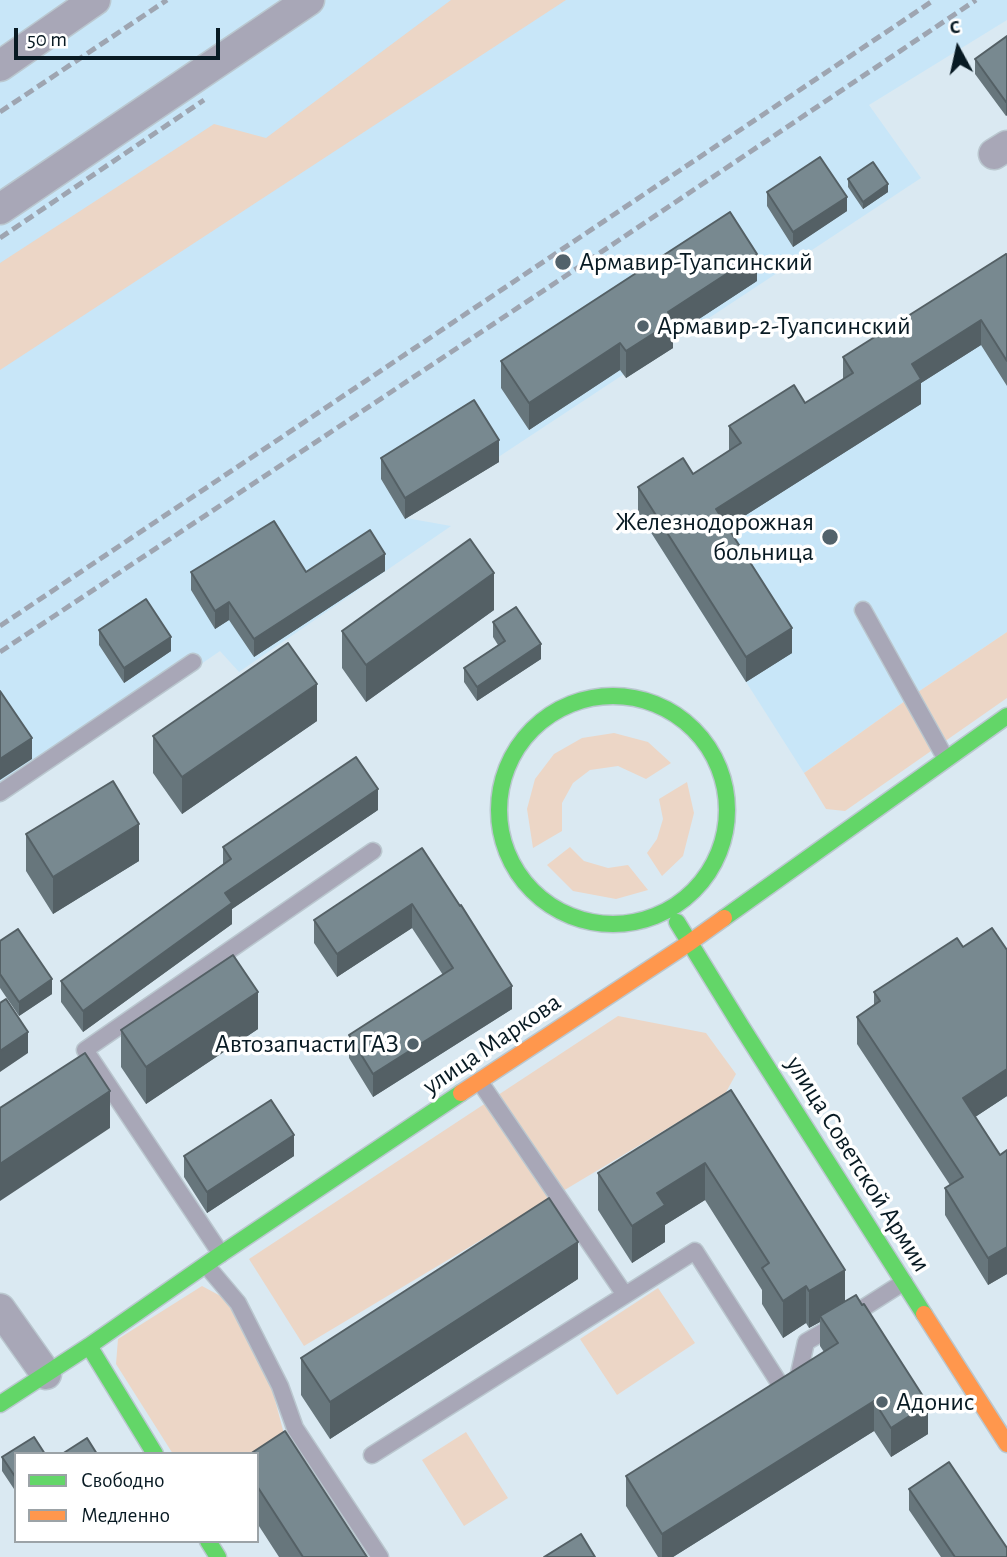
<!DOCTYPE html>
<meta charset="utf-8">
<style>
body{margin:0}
#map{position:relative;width:1007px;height:1557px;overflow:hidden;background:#dae9f2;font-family:"Alegreya Sans",sans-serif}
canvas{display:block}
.legend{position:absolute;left:14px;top:1452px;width:245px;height:91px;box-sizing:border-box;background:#fff;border:2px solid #9ca3a7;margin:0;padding:9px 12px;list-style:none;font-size:21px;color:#081a23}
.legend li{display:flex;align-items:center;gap:14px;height:35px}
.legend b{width:35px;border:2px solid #9ca3a7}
.north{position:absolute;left:923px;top:14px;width:70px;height:70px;-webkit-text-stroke:5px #fff;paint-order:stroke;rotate:352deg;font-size:19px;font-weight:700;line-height:28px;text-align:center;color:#081a23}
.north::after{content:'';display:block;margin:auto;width:24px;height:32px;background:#081a23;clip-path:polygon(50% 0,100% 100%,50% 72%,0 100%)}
.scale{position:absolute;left:14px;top:28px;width:206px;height:32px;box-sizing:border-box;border:4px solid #081a23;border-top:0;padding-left:9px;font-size:21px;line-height:24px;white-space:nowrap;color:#081a23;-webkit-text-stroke:5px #fff;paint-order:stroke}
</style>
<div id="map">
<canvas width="1007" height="1557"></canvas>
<ul class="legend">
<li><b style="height:9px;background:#63d668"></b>Свободно</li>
<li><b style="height:9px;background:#ff974d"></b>Медленно</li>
</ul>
<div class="north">С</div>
<div class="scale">50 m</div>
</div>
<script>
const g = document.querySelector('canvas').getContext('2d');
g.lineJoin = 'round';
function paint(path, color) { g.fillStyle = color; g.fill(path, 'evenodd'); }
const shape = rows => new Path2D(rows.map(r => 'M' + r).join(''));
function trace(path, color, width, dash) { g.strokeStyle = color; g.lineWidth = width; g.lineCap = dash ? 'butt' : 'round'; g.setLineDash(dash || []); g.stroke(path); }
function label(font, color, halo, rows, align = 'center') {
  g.font = font + ' "Alegreya Sans",sans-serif'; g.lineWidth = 7; g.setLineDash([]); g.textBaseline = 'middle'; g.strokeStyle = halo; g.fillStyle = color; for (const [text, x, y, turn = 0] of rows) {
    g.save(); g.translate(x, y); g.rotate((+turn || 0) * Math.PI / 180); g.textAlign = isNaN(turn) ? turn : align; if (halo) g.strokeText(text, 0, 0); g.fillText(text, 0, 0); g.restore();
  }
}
const built = shape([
 [0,0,1007,0,1007,20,869,105,921,178,406,518,451,526,239,672,220,651,0,803],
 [1007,280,1007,632,912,696,804,773,638,512]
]);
const green = shape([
 [451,0,566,0,0,370,0,263,214,124,266,138],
 [1007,632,1007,698,845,811,826,809,804,773,912,696],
 [614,733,648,742,671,763,646,779,618,766,590,770,573,783,562,803,562,831,533,848,527,809,535,779,554,754,582,738],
 [687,782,694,813,683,856,662,876,647,853,657,839,663,819,659,799],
 [570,847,584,861,608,868,628,865,648,890,616,899,573,891,547,865],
 [618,1016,706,1033,736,1074,725,1094,304,1346,249,1259],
 [202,1286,228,1300,270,1381,284,1434,252,1454,173,1454,116,1364,118,1339],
 [658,1288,695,1343,617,1395,580,1339],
 [466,1432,508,1498,464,1526,422,1460]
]);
const lane = shape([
 [863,610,946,759],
 [0,793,193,662],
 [480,1082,625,1295],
 [221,1254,85,1050,373,851],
 [206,1265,238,1303,280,1386,295,1428,380,1557],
 [793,1382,798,1378,806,1342,857,1312,904,1282],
 [372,1455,695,1251,783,1389]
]);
const street = shape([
 [0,66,95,0],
 [994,154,1007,146],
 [0,209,309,0],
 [0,1309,46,1374]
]);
const fast = shape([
 '499 810a114 114 0 1 1 228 0a114 114 0 1 1-228 0Z',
 [724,918,1007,716],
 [677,922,741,1026,924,1314],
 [89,1346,155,1454],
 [0,1404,89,1346,221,1254,461,1093],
 [208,1541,218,1557]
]);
const slow = shape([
 [461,1093,689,943,724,918],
 [924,1314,1007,1444]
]);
const rail = shape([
 [0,112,167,0],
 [0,238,204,100],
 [0,626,934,0],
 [0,652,570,273,976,0]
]);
const wall = shape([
 [1007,36,1007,115,1006,116,975,74,975,59],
 [848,179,888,192,863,209,848,187],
 [767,192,847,211,793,247,767,206],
 [1007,255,1007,386,981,345,921,383,921,404,727,527,792,653,746,682,638,512,638,487,693,474,729,451,729,426,805,403,843,379,843,357],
 [757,281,673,336,673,348,626,378,620,370,529,430,501,388,501,361],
 [381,458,499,462,405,519,381,479],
 [385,571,254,657,229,620,215,629,191,590,191,572],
 [494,610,366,702,342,668,342,631],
 [493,622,541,659,477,701,464,682,464,668,498,645,493,637],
 [99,630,171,651,124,683,99,645],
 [317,721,182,814,153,773,153,736],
 [378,810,232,909,232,924,83,1032,61,1002,61,981,223,864,223,847],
 [26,834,139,861,53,914,26,871],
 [422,848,512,1009,373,1097,349,1058,349,1035,443,975,412,928,337,977,314,943,314,920],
 [0,941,52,994,19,1016,0,988],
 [963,947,1007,950,1007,1096,975,1117,1000,1155,1007,1150,1007,1274,988,1285,945,1215,945,1188,950,1185,857,1044,857,1017,874,1005,874,992],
 [258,1029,146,1104,121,1067,121,1030],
 [731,1090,845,1302,928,1434,891,1457,874,1431,673,1557,658,1557,626,1506,626,1476,824,1352,820,1346,820,1322,809,1328,806,1323,783,1338,762,1304,762,1290,705,1200,665,1225,665,1242,632,1263,598,1210,598,1173],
 [184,1156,294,1156,207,1213,184,1177],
 [578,1279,330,1439,301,1395,301,1358],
 [16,1454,16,1492,2,1471,2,1457],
 [257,1454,367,1557,279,1557,257,1523],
 [909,1489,1007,1557,941,1557,909,1510]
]);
const shadedWall = shape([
 [1007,101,1007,115,1006,116,1006,102],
 [888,184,888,192,863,209,863,202],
 [847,197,847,211,793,247,793,232],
 [757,254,757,281,673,336,673,348,626,378,626,351,668,312],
 [981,320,981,345,921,383,921,404,716,534,716,509,912,364],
 [620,343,620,370,529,430,529,403],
 [499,440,499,462,405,519,405,498],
 [385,554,385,571,254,657,254,639],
 [494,573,494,610,366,702,366,665],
 [229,602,229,620,215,629,215,611],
 [792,628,792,653,746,682,746,657],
 [171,637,171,651,124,683,124,668],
 [541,644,541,659,477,701,477,687],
 [317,684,317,721,182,814,182,777],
 [32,738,32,759,0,780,0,759],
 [378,789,378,810,232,909,232,924,83,1032,83,1011,225,893],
 [139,824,139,861,53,914,53,877],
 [412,904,412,928,337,977,337,954],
 [52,979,52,994,19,1016,19,1002],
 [512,986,512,1009,373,1097,373,1074],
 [258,992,258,1029,146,1104,146,1067],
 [28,1032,28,1053,0,1072,0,1051],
 [1007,1069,1007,1096,963,1125,963,1098],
 [110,1091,110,1128,0,1201,0,1164],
 [294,1135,294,1156,207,1213,207,1192],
 [705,1163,705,1200,665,1225,665,1242,632,1263,632,1226,657,1193],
 [578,1242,578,1279,330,1439,330,1402],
 [1007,1247,1007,1274,988,1285,988,1258],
 [845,1270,845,1307,820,1316,820,1322,809,1328,809,1291],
 [806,1286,806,1323,783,1338,783,1301],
 [874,1401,874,1431,673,1557,662,1557,662,1534],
 [928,1404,928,1434,891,1457,891,1428]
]);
const building = shape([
 [1007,36,1007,101,1006,102,975,59,1007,36],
 [820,157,847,197,793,232,767,192,820,157],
 [873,162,888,184,863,202,848,179,873,162],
 [730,212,757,254,668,312,673,321,626,351,620,343,529,403,501,361,730,212],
 [1006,254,1007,255,1007,361,981,320,912,364,921,379,716,509,792,628,746,657,638,487,683,458,693,474,741,443,729,426,794,385,805,403,853,373,843,357,1006,254],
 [474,400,499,440,405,498,381,458,474,400],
 [274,521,306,572,370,530,385,554,254,639,229,602,215,611,191,572,274,521],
 [470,539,494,573,366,665,342,631,470,539],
 [146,599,171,637,124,668,99,630,146,599],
 [516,607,541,644,477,687,464,668,505,641,493,622,516,607],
 [288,643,317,684,182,777,153,736,288,643],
 [0,691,32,738,0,759,0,691],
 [356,757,378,789,225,893,232,903,83,1011,61,981,231,859,223,847,356,757],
 [113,781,139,824,53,877,26,834,113,781],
 [422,848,460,906,461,905,512,986,373,1074,349,1035,453,968,412,904,337,954,314,920,422,848],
 [992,928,1007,950,1007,1069,963,1098,1000,1155,1007,1150,1007,1247,988,1258,945,1188,963,1177,857,1017,880,1001,874,992,957,938,963,947,992,928],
 [18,929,52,979,19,1002,0,974,0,941,18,929],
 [233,955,258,992,146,1067,121,1030,233,955],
 [6,999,28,1032,0,1051,0,1003,6,999],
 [85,1053,110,1091,0,1164,0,1108,85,1053],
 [731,1090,845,1270,809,1291,806,1286,783,1301,762,1268,769,1263,705,1163,657,1193,665,1205,632,1226,598,1173,731,1090],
 [271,1100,294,1135,207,1192,184,1156,271,1100],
 [549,1198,578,1242,330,1402,301,1358,549,1198],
 [856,1295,862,1305,864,1304,928,1404,891,1428,874,1401,662,1534,626,1476,838,1343,820,1316,856,1295],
 [285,1431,367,1557,303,1557,257,1486,257,1454,250,1454,285,1431],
 [34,1437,45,1454,16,1454,16,1478,2,1457,34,1437],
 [87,1438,97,1454,62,1454,87,1438],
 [949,1462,1007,1548,1007,1557,955,1557,909,1489,949,1462],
 [581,1534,595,1557,544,1557,581,1534]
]);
const markers = [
 [563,262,9,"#52626b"],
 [643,326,7,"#52626b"],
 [830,537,9,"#52626b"],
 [413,1044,7,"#52626b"],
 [882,1402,7,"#52626b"]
];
const poiNames = [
 ["Армавир-Туапсинский",579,262],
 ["Армавир-2-Туапсинский",657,326],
 ["Железнодорожная",814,522,"right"],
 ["больница",814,552,"right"],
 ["Автозапчасти ГАЗ",399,1044,"right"],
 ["Адонис",896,1402]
];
const streetNames = [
 ["улица Маркова",492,1044,-34],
 ["улица Советской Армии",858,1164,58]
];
paint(built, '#c8e6f8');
paint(green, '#ecd6c6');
trace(lane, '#bac7cf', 19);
trace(street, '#bac7cf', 33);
trace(fast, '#bac7cf', 19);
trace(slow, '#bac7cf', 19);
trace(lane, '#a8a7b7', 16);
trace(street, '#a8a7b7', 30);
trace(fast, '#63d668', 16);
trace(slow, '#ff974d', 16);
trace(rail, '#9ea5b1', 5, [10, 5]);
paint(wall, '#67767c');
paint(shadedWall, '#546065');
paint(building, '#788990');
trace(building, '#546065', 2);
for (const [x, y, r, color] of markers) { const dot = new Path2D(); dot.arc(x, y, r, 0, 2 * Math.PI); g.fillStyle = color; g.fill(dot); trace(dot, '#fff', 2.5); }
label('26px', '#081a23', '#fff', poiNames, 'left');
label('26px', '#081a23', '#fff', streetNames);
</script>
